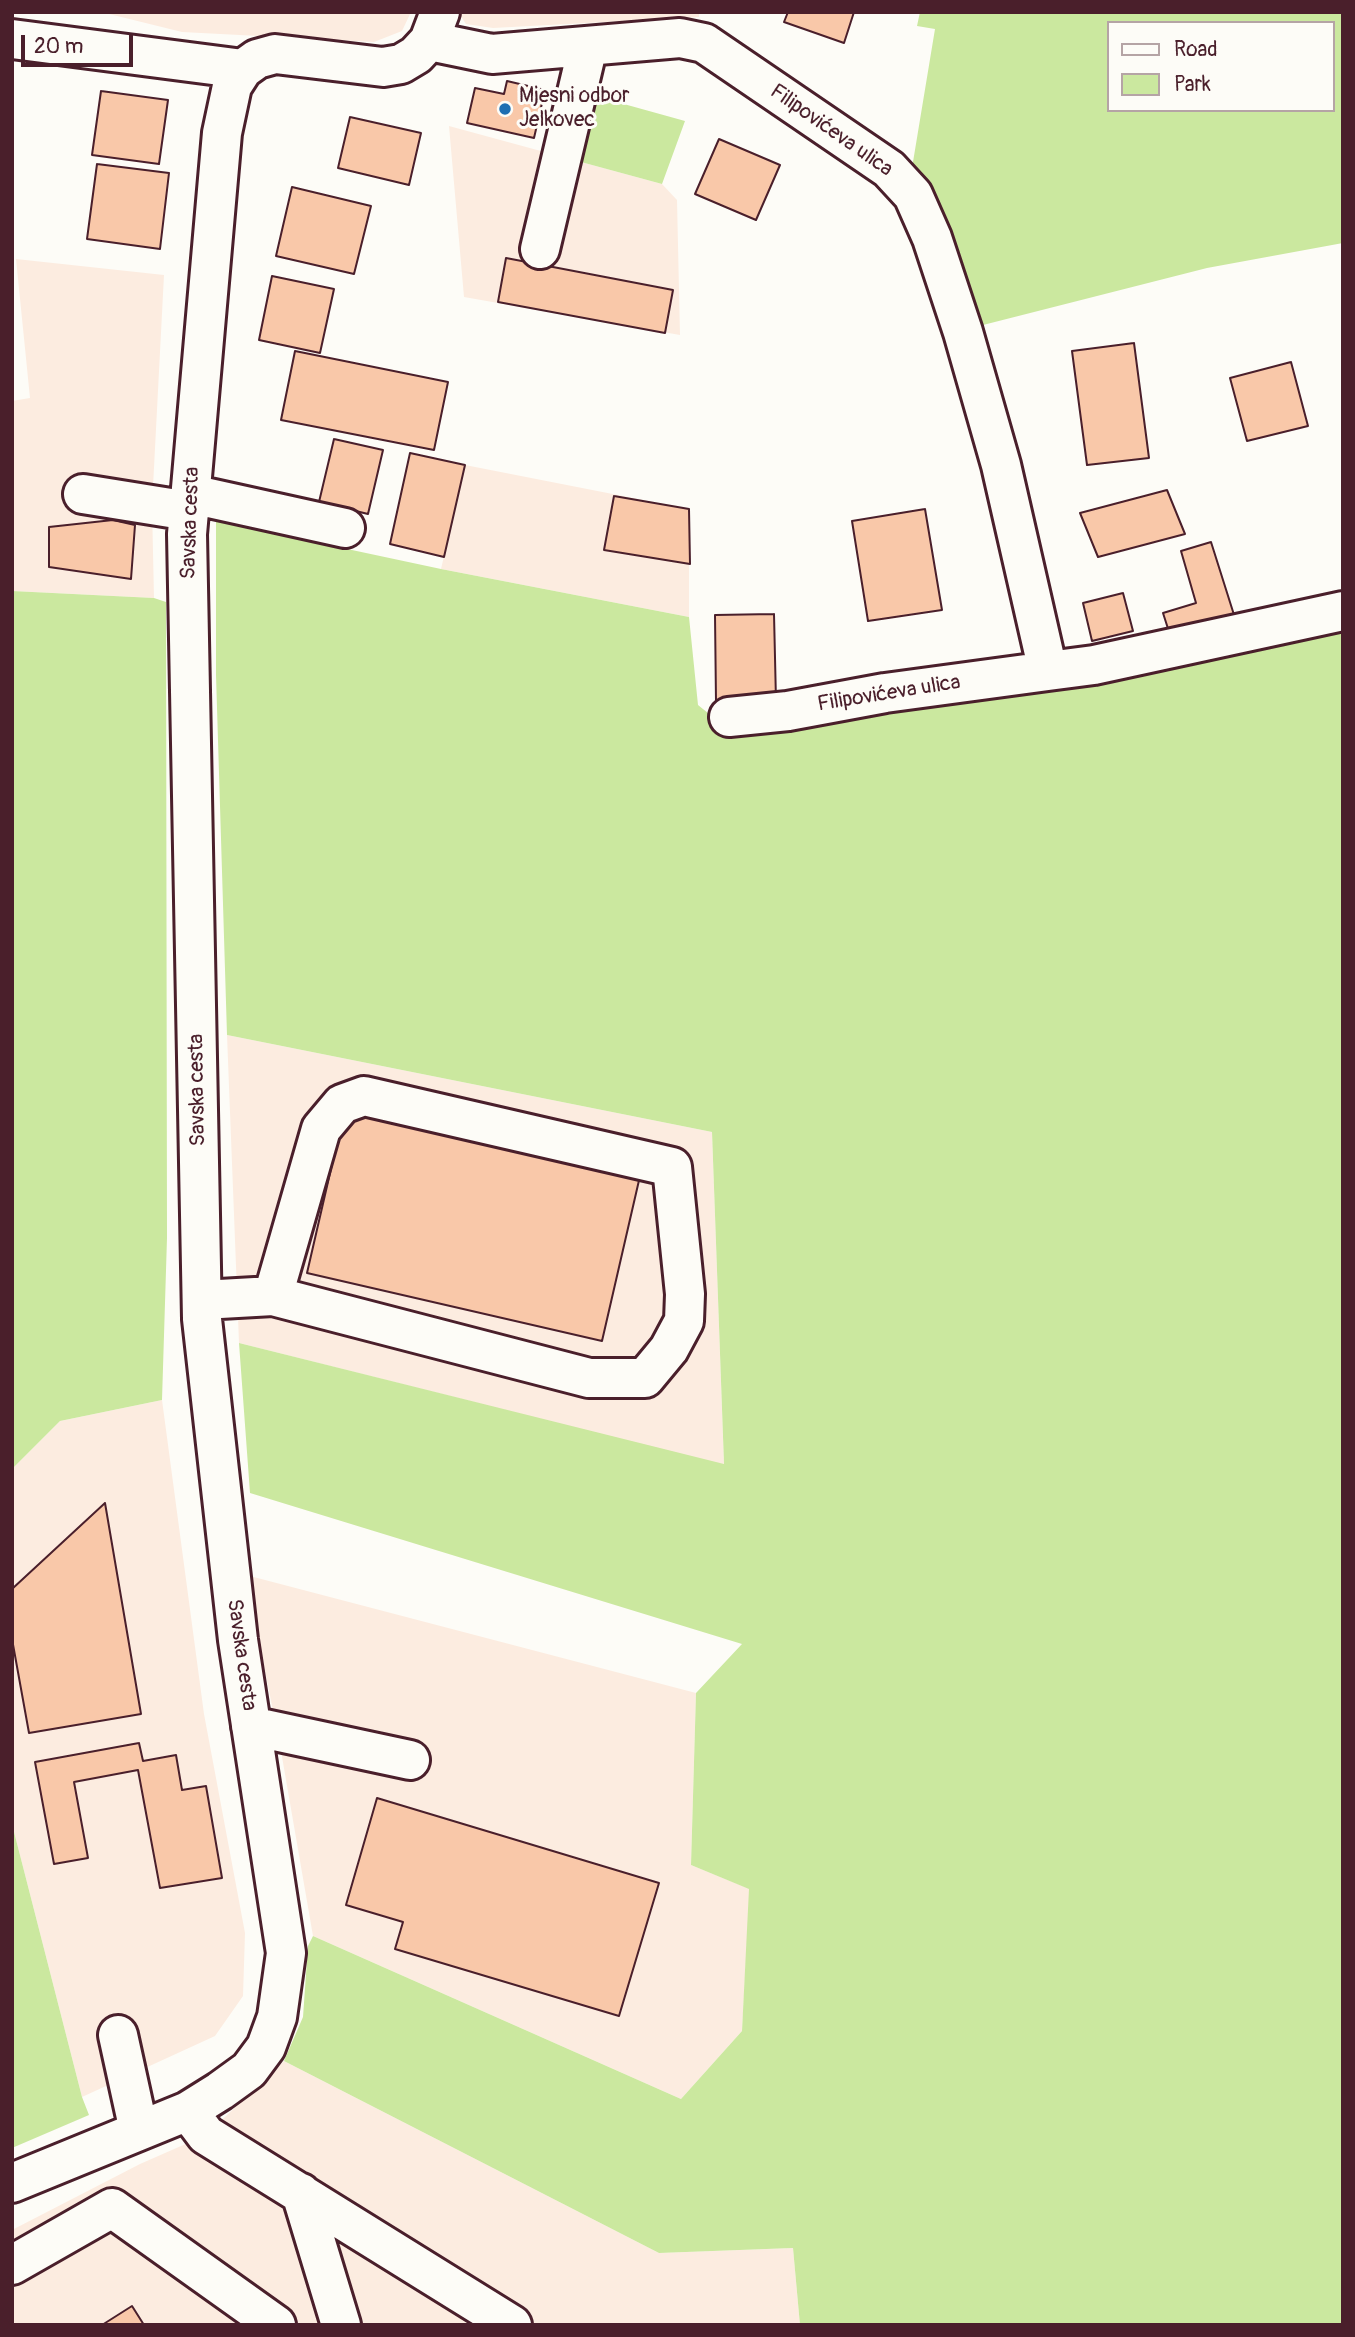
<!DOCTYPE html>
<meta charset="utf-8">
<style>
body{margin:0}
#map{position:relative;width:1355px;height:2337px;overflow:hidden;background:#fdfcf7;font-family:Pangolin,sans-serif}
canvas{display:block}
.frame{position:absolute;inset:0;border:14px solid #4a1f2b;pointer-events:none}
.legend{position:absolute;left:1107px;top:21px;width:228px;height:91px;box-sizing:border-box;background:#fdfcf7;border:2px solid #b5a4a5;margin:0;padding:9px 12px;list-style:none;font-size:21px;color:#4a1f2b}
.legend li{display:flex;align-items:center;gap:14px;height:35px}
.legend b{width:35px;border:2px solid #b5a4a5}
.scale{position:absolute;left:21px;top:35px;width:112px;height:32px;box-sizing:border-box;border:4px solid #4a1f2b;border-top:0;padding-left:9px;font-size:21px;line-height:24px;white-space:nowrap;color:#4a1f2b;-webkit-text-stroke:5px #fdfcf7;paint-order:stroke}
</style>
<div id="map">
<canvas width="1355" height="2337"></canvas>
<div class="frame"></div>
<ul class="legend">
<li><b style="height:9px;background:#fdfcf7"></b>Road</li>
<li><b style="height:19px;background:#cbe89f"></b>Park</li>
</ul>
<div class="scale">20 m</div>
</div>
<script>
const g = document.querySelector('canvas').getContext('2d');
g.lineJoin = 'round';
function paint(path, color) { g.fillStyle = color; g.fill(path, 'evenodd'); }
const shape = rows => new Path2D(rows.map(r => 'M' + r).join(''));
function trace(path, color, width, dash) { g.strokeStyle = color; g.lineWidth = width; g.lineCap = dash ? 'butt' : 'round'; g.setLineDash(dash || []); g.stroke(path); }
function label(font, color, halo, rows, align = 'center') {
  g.font = font + ' Pangolin,sans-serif'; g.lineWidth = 6; g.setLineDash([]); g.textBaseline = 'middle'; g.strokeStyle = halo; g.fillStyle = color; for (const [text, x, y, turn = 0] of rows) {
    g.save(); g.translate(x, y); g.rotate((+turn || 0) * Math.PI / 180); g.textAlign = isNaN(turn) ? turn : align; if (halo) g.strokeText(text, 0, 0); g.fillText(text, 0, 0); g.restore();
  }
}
const built = shape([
 [101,12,411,12,402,31,374,42,182,32],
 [458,12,699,12,699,17,493,28,466,24],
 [449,126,662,184,677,200,680,335,464,297],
 [16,259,164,275,152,506,154,598,12,591,12,401,30,398],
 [465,465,689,509,689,617,441,569],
 [227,1035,712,1132,724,1465,239,1343],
 [162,1400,204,1714,245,1933,243,1996,215,2036,82,2097,12,1824,12,1469,60,1421],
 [246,1575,696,1693,691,1865,750,1889,742,2031,681,2099,313,1936,281,1751],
 [284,2061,659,2253,793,2248,800,2325,12,2325,12,2230,140,2164,206,2135]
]);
const green = shape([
 [920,12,1343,12,1343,243,1207,268,983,325,935,203,912,168,935,29,917,26],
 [1108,23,1332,23,1332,110,1108,110],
 [595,96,685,121,662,184,570,159],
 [216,521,441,569,689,617,698,705,724,726,1343,625,1343,2325,800,2325,793,2248,659,2253,284,2061,303,2017,308,1946,313,1936,681,2099,742,2031,749,1889,691,1865,696,1693,742,1644,250,1493,239,1343,724,1464,712,1132,227,1035,216,675],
 [12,591,154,598,166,602,167,1238,162,1400,60,1421,12,1469],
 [12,1824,82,2097,89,2115,12,2148]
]);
const building = shape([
 [788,12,854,12,844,43,784,22,788,12],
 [507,81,545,90,534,138,467,123,475,88,504,94,507,81],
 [101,91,168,100,159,164,92,155,101,91],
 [350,117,421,133,409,185,338,168,350,117],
 [719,139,780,165,756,220,695,194,719,139],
 [97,164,169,173,160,249,87,239,97,164],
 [292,187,371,206,354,274,276,256,292,187],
 [506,258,673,290,665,333,498,302,506,258],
 [272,276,334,289,320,353,259,340,272,276],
 [1134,343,1149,458,1087,465,1072,351,1134,343],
 [295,351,448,382,434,450,281,420,295,351],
 [1291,362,1308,426,1247,441,1230,378,1291,362],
 [334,439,383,450,368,514,319,502,334,439],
 [410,453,465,465,444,557,390,544,410,453],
 [1167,490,1185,534,1098,557,1080,513,1167,490],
 [614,496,689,509,690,564,604,550,614,496],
 [925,509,942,610,868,621,852,521,925,509],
 [113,520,135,525,131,579,49,567,49,527,113,520],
 [1211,542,1235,618,1171,638,1163,613,1196,603,1181,551,1211,542],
 [1123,593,1133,631,1092,641,1083,603,1123,593],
 [774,614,776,701,716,702,715,615,774,614],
 [345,1108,640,1176,602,1341,307,1273,345,1108],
 [105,1503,141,1714,29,1733,12,1639,12,1589,105,1503],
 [139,1743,143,1761,176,1755,182,1790,206,1786,222,1878,160,1888,138,1770,74,1782,88,1858,54,1864,35,1762,139,1743],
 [377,1798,659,1883,619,2016,395,1949,403,1922,346,1905,377,1798],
 [132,2306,144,2325,102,2325,132,2306]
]);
const minor = shape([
 [12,39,243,69],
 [429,41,492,54,680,38,704,43,889,169,913,195,932,238,963,332,1001,465,1048,671,1094,665,1343,611],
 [540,249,588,46],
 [83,494,189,511],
 [191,494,345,528],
 [729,717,788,711,885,693,1048,671],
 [202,1300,273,1296,589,1378,645,1378,669,1349,684,1321,685,1294,672,1167,364,1096,342,1104,321,1129,273,1296],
 [251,1726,410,1760],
 [118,2035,139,2131],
 [188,2111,206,2135,512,2325],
 [12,2183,188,2111,220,2091,249,2070,266,2047,277,2017,286,1953,238,1640,202,1319,187,534,222,133,232,86,243,69,257,59,275,54,383,67,401,64,416,55,429,41,440,12],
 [301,2193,341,2325],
 [12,2265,112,2208,276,2325]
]);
const markers = [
 [505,109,7,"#1f6fb2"]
];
const poiNames = [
 ["Mjesni odbor",519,97],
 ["Jelkovec",519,121]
];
const streetNames = [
 ["Filipovićeva ulica",831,131,35],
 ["Savska cesta",191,523,-88],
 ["Filipovićeva ulica",889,694,-9],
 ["Savska cesta",198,1090,-91],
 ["Savska cesta",241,1655,82]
];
paint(built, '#fcece0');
paint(green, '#cbe89f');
paint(building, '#f9c8a9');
trace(building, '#4a1f2b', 2);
trace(minor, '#4a1f2b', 44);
trace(minor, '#fdfcf7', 38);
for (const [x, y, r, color] of markers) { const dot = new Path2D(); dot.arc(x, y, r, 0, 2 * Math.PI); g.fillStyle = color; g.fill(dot); trace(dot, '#fdfcf7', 2.5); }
label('21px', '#4a1f2b', '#fdfcf7', poiNames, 'left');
label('21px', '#4a1f2b', '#fdfcf7', streetNames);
</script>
